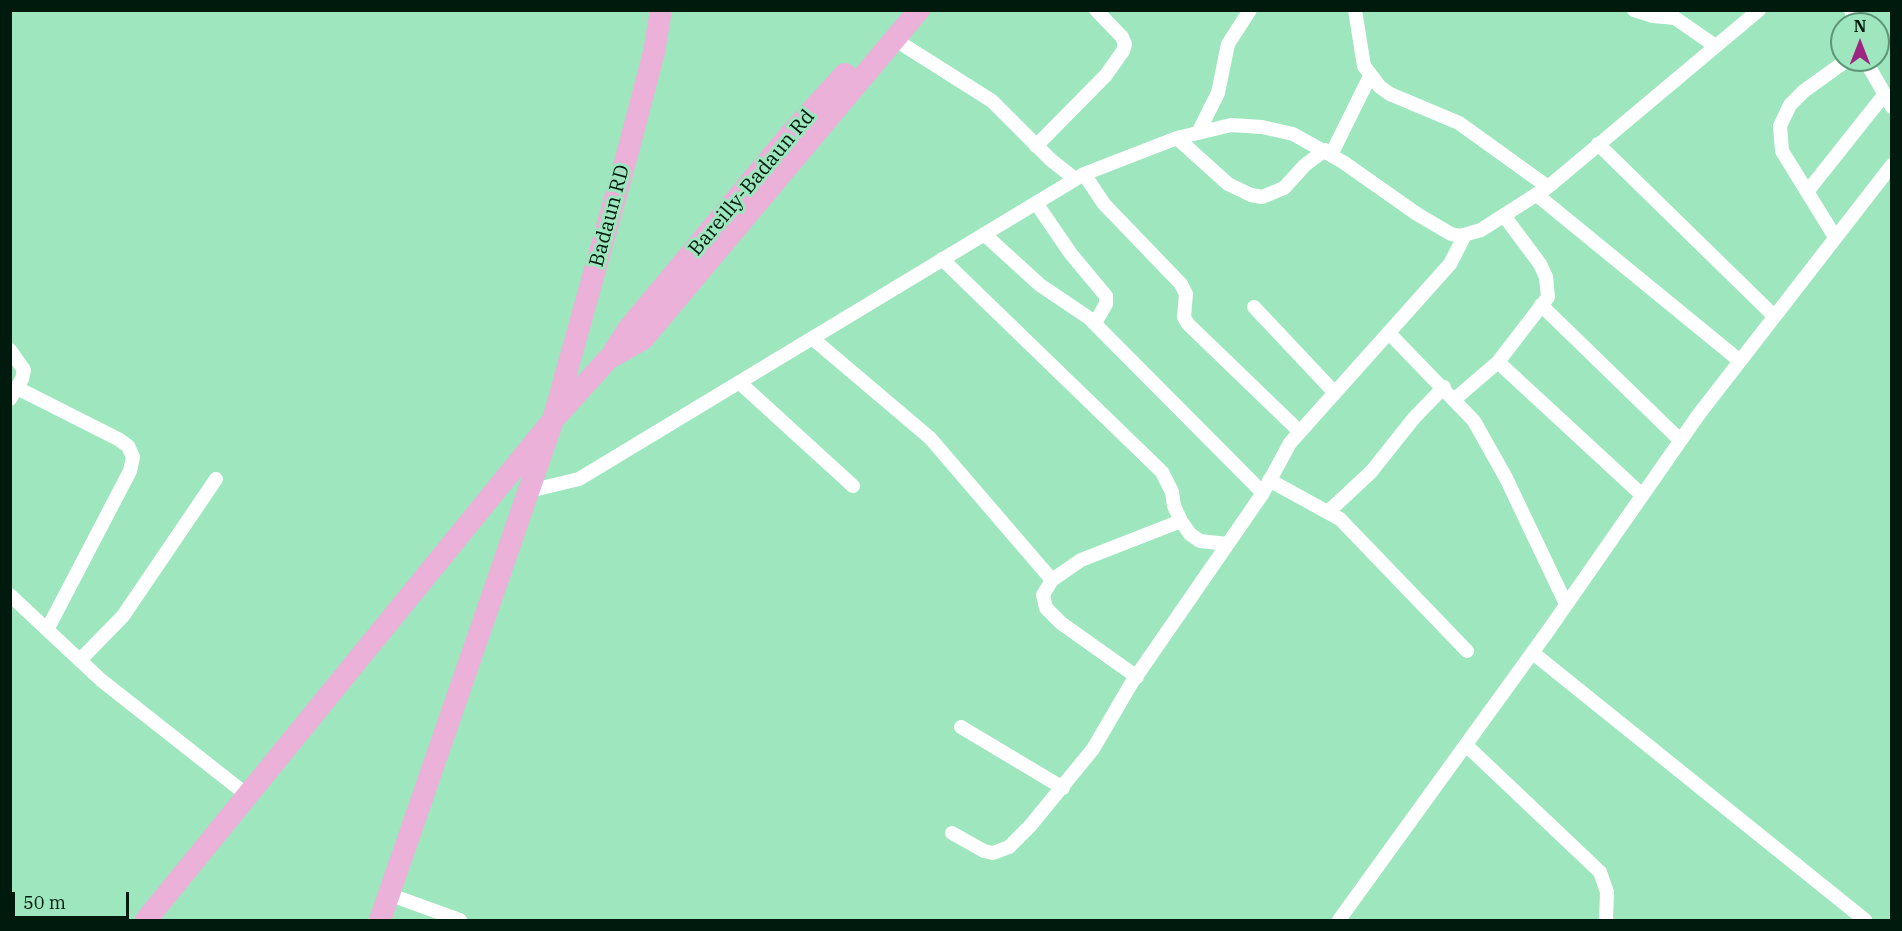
<!DOCTYPE html>
<style>
body{margin:0}
#map{position:relative;width:1902px;height:931px;overflow:hidden;background:#9de6be;font-family:"IBM Plex Serif",serif}
canvas{display:block}
.frame{position:absolute;inset:0;border:12px solid #001b0d;pointer-events:none}
.north{position:absolute;left:1830px;top:12px;width:60px;height:60px;box-sizing:border-box;background:#9de6be;border:2px solid #5e9577;border-radius:50%;rotate:0deg;font-size:16px;font-weight:700;line-height:24px;text-align:center;color:#001b0d}
.north::after{content:'';display:block;margin:auto;width:21px;height:27px;background:#9c2680;clip-path:polygon(50% 0,100% 100%,50% 72%,0 100%)}
.scale{position:absolute;left:12px;top:892px;width:117px;height:27px;box-sizing:border-box;border:3px solid #001b0d;border-top:0;padding-left:8px;font-size:18px;line-height:21px;white-space:nowrap;color:#001b0d;-webkit-text-stroke:4px #9de6be;paint-order:stroke}
</style>
<div id="map">
<canvas width="1902" height="931"></canvas>
<div class="frame"></div>
<div class="north">N</div>
<div class="scale">50 m</div>
</div>
<script>
const g = document.querySelector('canvas').getContext('2d');
g.lineJoin = 'round';
const shape = rows => new Path2D(rows.map(r => 'M' + r).join(''));
function trace(path, color, width, dash) { g.strokeStyle = color; g.lineWidth = width; g.lineCap = dash ? 'butt' : 'round'; g.setLineDash(dash || []); g.stroke(path); }
function label(font, color, halo, rows, align = 'center') {
  g.font = font + ' "IBM Plex Serif",serif'; g.lineWidth = 6; g.setLineDash([]); g.textBaseline = 'middle'; g.strokeStyle = halo; g.fillStyle = color; for (const [text, x, y, turn = 0] of rows) {
    g.save(); g.translate(x, y); g.rotate((+turn || 0) * Math.PI / 180); g.textAlign = isNaN(turn) ? turn : align; if (halo) g.strokeText(text, 0, 0); g.fillText(text, 0, 0); g.restore();
  }
}
const minor = shape([
 [1355,10,1364,66,1380,87,1390,94,1459,123,1548,187],
 [1634,10,1653,16,1675,18,1714,45],
 [1851,10,1855,24],
 [894,39,992,101,1051,160,1075,179],
 [1865,60,1892,107],
 [1198,133,1218,93,1228,44,1250,10],
 [1177,138,1228,184,1251,195,1262,197,1284,188,1305,165,1325,150],
 [1598,144,1774,316],
 [1036,146,1106,75,1123,51,1125,44,1122,37,1096,10],
 [1331,155,1370,76],
 [1084,174,1104,204,1181,284,1186,294,1184,317,1188,324,1300,432],
 [1807,192,1884,95],
 [1537,195,1740,361],
 [1036,203,1071,254,1106,296,1106,304,1095,323],
 [984,234,1040,285,1089,318,1263,493],
 [1835,237,1782,151,1780,126,1790,105,1804,91,1847,60],
 [942,259,1162,472,1172,492,1174,506,1181,521,1190,534,1200,541,1227,544],
 [1541,305,1680,440],
 [1254,307,1335,393],
 [1389,333,1474,421,1506,478,1566,604],
 [812,338,930,438,1052,580],
 [10,350,24,370,22,379,10,399],
 [1498,362,1642,495],
 [739,382,853,486],
 [17,388,118,439,128,446,133,457,130,471,47,630],
 [1455,399,1498,362,1548,297,1546,277,1540,264,1505,217],
 [1269,480,1340,519,1467,651],
 [529,491,579,479,1084,174,1177,138,1231,125,1262,127,1293,134,1343,162,1417,214,1451,234,1460,236,1481,230,1548,187,1759,10],
 [1328,512,1371,472,1414,418,1444,387],
 [10,595,101,680,247,795],
 [1533,653,1865,920],
 [80,660,123,616,216,479],
 [1137,677,1061,623,1046,608,1043,595,1052,580,1081,560,1181,521],
 [961,727,1063,788],
 [1466,745,1600,872,1607,892,1606,920],
 [952,833,984,851,993,853,1009,847,1030,826,1093,749,1131,684,1263,493,1290,443,1450,264,1465,235],
 [388,894,460,920],
 [1339,920,1548,631,1699,414,1892,165]
]);
const primary = shape([
 [613,353,629,328,788,137,845,74],
 [146,920,553,420,608,359,643,339,919,10],
 [380,920,553,420,626,159,654,52,661,10]
]);
const streetNames = [
 ["Bareilly-Badaun Rd",752,183,-50],
 ["Badaun RD",610,216,-75]
];
trace(minor, '#fff', 14);
trace(primary, '#ebb1d9', 22);
label('20px', '#001b0d', '#9de6be', streetNames);
</script>
